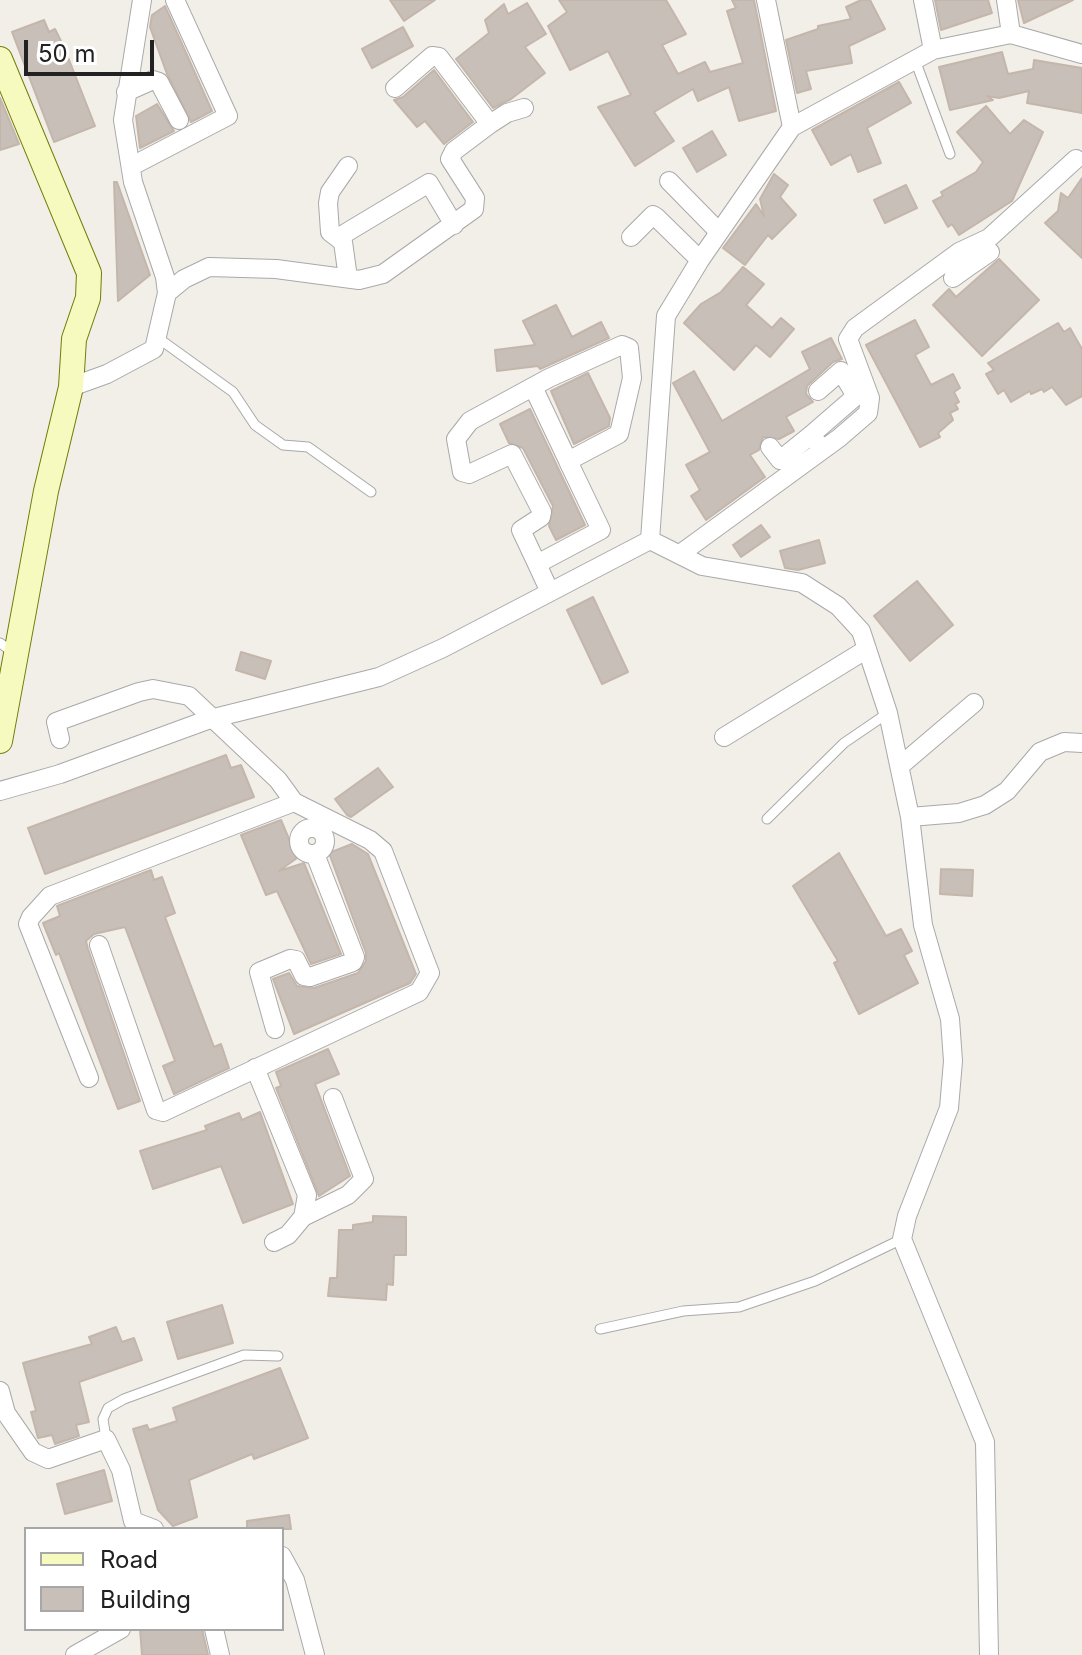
<!DOCTYPE html>
<style>
body{margin:0}
#map{position:relative;width:1082px;height:1655px;overflow:hidden;background:#f2efe9;font-family:Inter,sans-serif}
canvas{display:block}
.legend{position:absolute;left:24px;top:1527px;width:260px;height:104px;box-sizing:border-box;background:#fff;border:2px solid #a7a7a7;margin:0;padding:10px 14px;list-style:none;font-size:24px;color:#222}
.legend li{display:flex;align-items:center;gap:16px;height:40px}
.legend b{width:40px;border:2px solid #a7a7a7}
.scale{position:absolute;left:24px;top:40px;width:130px;height:36px;box-sizing:border-box;border:4px solid #222;border-top:0;padding-left:10px;font-size:24px;line-height:28px;white-space:nowrap;color:#222;-webkit-text-stroke:6px #fff;paint-order:stroke}
</style>
<div id="map">
<canvas width="1082" height="1655"></canvas>
<ul class="legend">
<li><b style="height:10px;background:#f7fabf"></b>Road</li>
<li><b style="height:22px;background:#c7bfb8"></b>Building</li>
</ul>
<div class="scale">50 m</div>
</div>
<script>
const g = document.querySelector('canvas').getContext('2d');
g.lineJoin = 'round';
function paint(path, color) { g.fillStyle = color; g.fill(path, 'evenodd'); }
const shape = rows => new Path2D(rows.map(r => 'M' + r).join(''));
function trace(path, color, width, dash) { g.strokeStyle = color; g.lineWidth = width; g.lineCap = dash ? 'butt' : 'round'; g.setLineDash(dash || []); g.stroke(path); }
const building = shape([
 [390,0,435,0,404,21,390,0],
 [559,0,666,0,686,34,662,45,678,74,705,62,710,72,743,63,727,11,736,8,732,0,754,0,776,111,739,121,729,87,698,101,693,89,654,112,674,141,635,166,598,107,631,95,608,51,570,70,548,26,567,12,559,0],
 [861,0,870,0,885,29,849,46,852,63,806,71,811,89,797,93,786,40,818,29,818,26,851,19,846,7,861,0],
 [935,0,988,0,992,13,941,30,935,0],
 [1018,0,1073,0,1024,23,1018,0],
 [527,3,546,34,525,47,545,73,511,99,493,108,456,59,489,33,485,20,504,4,508,14,527,3],
 [165,6,212,111,191,122,167,74,150,27,152,15,165,6],
 [44,20,49,32,55,29,64,47,95,126,54,142,12,32,44,20],
 [403,27,413,46,372,68,362,49,403,27],
 [1002,52,1008,74,1033,69,1034,60,1082,68,1082,113,1027,103,1029,91,999,98,987,96,993,100,950,110,939,67,1002,52],
 [434,70,473,122,444,144,425,121,417,127,394,100,403,97,434,70],
 [899,82,911,103,867,128,881,163,858,172,851,154,831,165,812,130,899,82],
 [0,98,19,144,0,150,0,98],
 [157,104,174,131,140,148,136,116,157,104],
 [986,106,1010,134,1024,120,1043,132,1012,201,959,235,952,224,948,227,933,201,943,196,941,192,976,172,983,162,957,132,986,106],
 [712,131,726,155,697,172,683,148,712,131],
 [774,174,788,185,780,197,796,215,772,239,768,235,745,265,723,248,756,204,764,216,760,199,774,174],
 [1082,178,1082,258,1045,223,1058,211,1061,193,1068,198,1082,178],
 [114,182,117,182,150,275,118,301,114,182],
 [906,185,917,208,885,223,874,200,906,185],
 [999,259,1039,300,982,356,933,305,949,289,956,297,999,259],
 [743,267,764,284,746,305,772,328,781,318,794,329,770,357,756,345,734,370,684,323,701,304,721,292,743,267],
 [556,305,572,337,601,322,609,338,540,369,538,366,497,371,495,350,535,345,523,321,556,305],
 [915,320,929,347,915,355,931,385,953,374,960,388,954,392,959,402,955,404,958,409,950,413,953,420,938,433,940,437,920,447,866,345,915,320],
 [1058,323,1064,332,1070,328,1082,349,1082,396,1066,405,1052,387,1044,392,1042,389,1031,394,1030,391,1011,402,1004,390,998,394,986,374,994,370,988,363,1058,323],
 [831,338,842,359,833,362,807,386,806,394,813,402,786,417,794,431,779,439,763,437,759,450,750,455,765,477,706,520,691,496,700,490,686,465,710,452,673,383,694,371,722,421,810,369,802,352,831,338],
 [588,373,610,418,609,426,574,444,551,391,588,373],
 [530,409,585,525,556,540,549,526,553,506,523,448,509,443,500,424,530,409],
 [761,525,770,537,741,557,733,545,761,525],
 [819,540,825,563,798,570,785,568,780,551,819,540],
 [917,581,953,625,910,661,874,616,917,581],
 [593,597,628,672,602,684,567,610,593,597],
 [241,652,271,661,265,679,236,670,241,652],
 [226,755,231,768,241,765,254,797,45,874,28,828,226,755],
 [378,768,393,787,351,817,347,815,335,799,378,768],
 [281,820,297,858,279,871,304,863,341,954,311,964,277,891,266,895,241,835,281,820],
 [352,844,368,854,416,974,410,983,294,1034,273,979,289,973,297,986,314,988,358,973,366,961,366,953,329,853,352,844],
 [839,853,886,936,901,929,912,951,904,955,918,983,859,1014,834,963,838,961,793,886,839,853],
 [941,869,973,870,972,896,940,894,941,869],
 [151,870,154,880,162,877,175,913,165,917,214,1047,221,1044,229,1068,174,1094,163,1066,175,1061,125,927,94,934,86,941,88,949,140,1101,118,1109,59,953,56,955,43,923,60,916,57,906,151,870],
 [328,1049,339,1074,315,1084,350,1176,319,1196,276,1088,281,1086,276,1072,328,1049],
 [260,1112,293,1204,243,1223,221,1166,153,1189,140,1151,207,1130,205,1126,239,1113,242,1120,260,1112],
 [373,1216,406,1217,406,1255,394,1255,393,1285,387,1284,386,1300,328,1296,330,1278,337,1278,339,1230,353,1230,353,1225,373,1222,373,1216],
 [222,1305,233,1343,178,1359,167,1322,222,1305],
 [116,1327,122,1342,134,1338,142,1360,79,1382,89,1422,76,1425,79,1436,55,1444,52,1435,38,1438,31,1412,36,1411,23,1363,92,1344,89,1337,116,1327],
 [280,1368,308,1438,254,1459,252,1454,189,1480,197,1517,173,1526,158,1510,133,1429,147,1425,149,1430,177,1421,173,1408,280,1368],
 [104,1470,112,1501,65,1514,57,1484,104,1470],
 [289,1515,291,1529,247,1529,247,1521,289,1515],
 [140,1629,202,1629,208,1655,142,1655,140,1629]
]);
const lane = shape([
 [915,60,950,154],
 [158,338,233,392,255,425,283,445,308,447,371,492],
 [0,643,14,653],
 [767,819,844,743,888,713],
 [600,1329,683,1311,739,1307,815,1281,902,1239],
 [106,1439,103,1419,108,1408,124,1399,244,1355,278,1356]
]);
const street = shape([
 [766,0,792,127],
 [923,0,933,50],
 [1006,0,1011,34],
 [395,88,432,56,439,57,490,124],
 [126,92,153,80,159,82,179,120],
 [132,166,228,116,175,0],
 [669,181,719,232],
 [339,237,429,183,454,225],
 [631,237,653,215,656,217,700,260],
 [959,252,971,265,990,252],
 [348,278,343,242,330,232,328,203,330,192,348,166],
 [953,278,971,265],
 [167,293,184,279,209,267,276,269,359,280,383,274,474,209,475,198,450,159,454,151,490,124,507,113,524,108],
 [71,387,107,374,154,349,167,293,165,277,133,182,123,120,142,0],
 [534,389,569,463],
 [811,435,856,396,841,371,818,391],
 [770,447,780,460,811,435,819,445],
 [650,540,666,316,700,260,792,127,933,50,1011,34,1082,54],
 [680,554,839,438,868,413,870,398,848,339,855,328,959,252,989,238,1076,159],
 [537,564,601,530,568,461,619,434,632,378,629,348,622,345,549,378,470,421,456,439,462,472,469,474,512,454,542,512,541,517,521,530,537,564,549,590],
 [724,737,867,649],
 [60,739,56,722,139,692,153,689,189,696,278,780,294,802,370,840,383,851,430,973,419,992,163,1112,156,1110,99,945],
 [900,766,974,703],
 [0,791,60,774,210,719,379,677,443,648,650,540,702,566,802,583,838,606,861,631,888,713,910,817,923,925,950,1019,953,1061,949,1108,907,1216,902,1239,985,1442,989,1655],
 [910,817,959,813,985,805,1007,791,1040,752,1064,742,1082,743],
 '299 841a13 13 0 1 1 26 0a13 13 0 1 1-26 0Z',
 [275,1029,259,972,290,959,296,960,304,976,310,977,353,962,355,957,315,854],
 [255,1068,307,1195,303,1217,288,1235,274,1242],
 [89,1078,28,924,31,917,50,896,294,802],
 [303,1217,348,1195,364,1179,333,1098],
 [0,1391,6,1413,33,1452,48,1459,106,1439,121,1470,133,1521,154,1529],
 [282,1556,295,1580,315,1655],
 [214,1629,220,1655],
 [75,1655,121,1629]
]);
const secondary = shape([
 [0,59,89,273,88,298,74,339,71,387,46,491,0,741]
]);
paint(building, '#c7bfb8');
trace(building, '#c4b6ab', 2);
trace(lane, '#a9a9a9', 11);
trace(street, '#a9a9a9', 20);
trace(secondary, '#707d05', 26);
trace(lane, '#fff', 9);
trace(street, '#fff', 18);
trace(secondary, '#f7fabf', 24);
</script>
